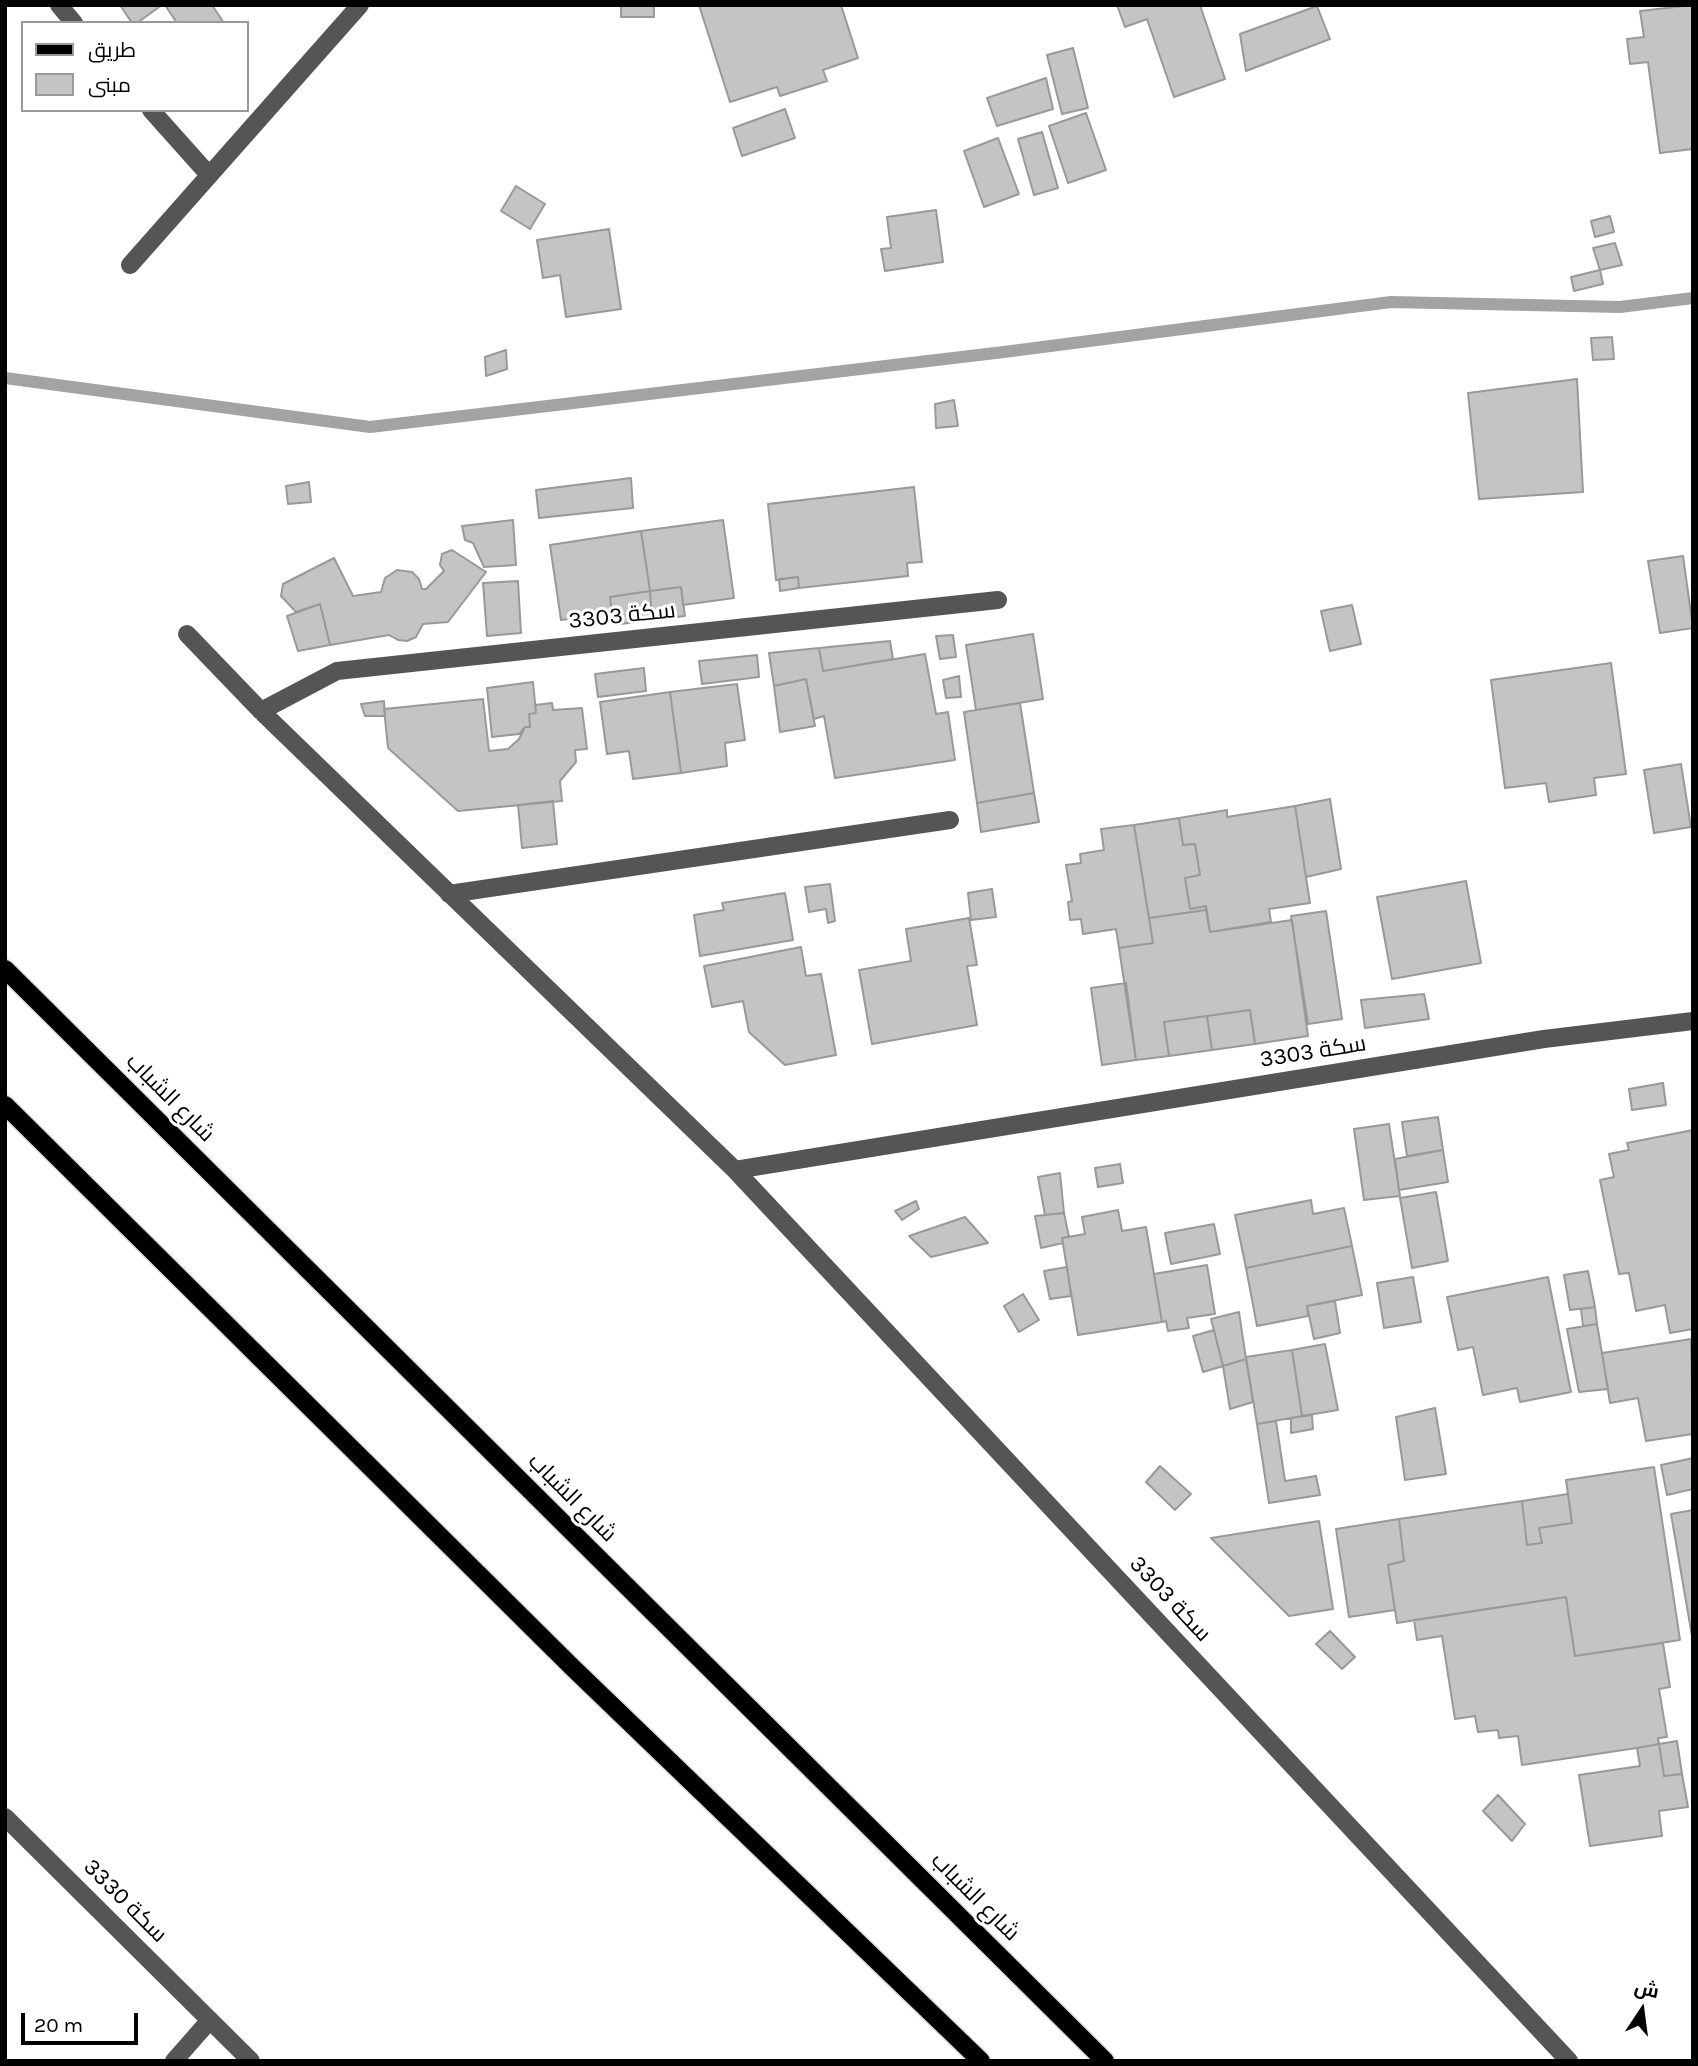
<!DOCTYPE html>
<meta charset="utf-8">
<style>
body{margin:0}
#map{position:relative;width:1698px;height:2066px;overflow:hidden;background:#fff;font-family:Karla,Cairo,sans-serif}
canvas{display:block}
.frame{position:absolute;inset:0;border:7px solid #000;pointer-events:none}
.legend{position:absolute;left:21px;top:21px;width:228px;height:91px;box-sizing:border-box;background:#fff;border:2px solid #999;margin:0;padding:9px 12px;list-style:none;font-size:21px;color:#000}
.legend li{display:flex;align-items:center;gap:14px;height:35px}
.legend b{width:35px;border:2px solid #999}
.north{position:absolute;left:1607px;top:1975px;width:70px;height:70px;-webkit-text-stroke:5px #fff;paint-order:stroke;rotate:13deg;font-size:19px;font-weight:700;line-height:28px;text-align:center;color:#000}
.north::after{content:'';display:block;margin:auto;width:24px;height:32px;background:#000;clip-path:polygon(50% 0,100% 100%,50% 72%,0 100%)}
.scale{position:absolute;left:21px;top:2013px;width:117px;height:32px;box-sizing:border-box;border:4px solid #000;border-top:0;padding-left:9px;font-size:21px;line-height:24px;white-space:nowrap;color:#000;-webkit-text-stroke:5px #fff;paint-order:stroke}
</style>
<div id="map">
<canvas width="1698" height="2066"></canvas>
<div class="frame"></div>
<ul class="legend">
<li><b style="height:9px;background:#000"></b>طريق</li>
<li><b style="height:19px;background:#c4c4c4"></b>مبنى</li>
</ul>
<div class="north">ش</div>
<div class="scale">20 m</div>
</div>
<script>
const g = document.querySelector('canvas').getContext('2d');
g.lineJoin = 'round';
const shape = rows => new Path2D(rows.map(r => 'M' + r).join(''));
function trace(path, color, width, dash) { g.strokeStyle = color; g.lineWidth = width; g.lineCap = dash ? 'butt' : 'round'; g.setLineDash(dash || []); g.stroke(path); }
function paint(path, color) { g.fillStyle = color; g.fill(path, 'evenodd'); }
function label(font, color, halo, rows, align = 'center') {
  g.font = font + ' Karla,Cairo,sans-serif'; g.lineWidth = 6; g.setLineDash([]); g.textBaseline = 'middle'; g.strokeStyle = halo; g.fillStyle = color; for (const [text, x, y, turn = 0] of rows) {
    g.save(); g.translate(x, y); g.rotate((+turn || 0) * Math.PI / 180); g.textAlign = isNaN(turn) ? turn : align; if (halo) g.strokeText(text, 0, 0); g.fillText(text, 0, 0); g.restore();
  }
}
const stream = shape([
 [5,378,370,427,1004,352,1391,302,1620,307,1693,298]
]);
const building = shape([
 [120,5,162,5,137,23,132,23,120,5],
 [165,5,212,5,224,23,177,23,165,5],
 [621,5,654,5,654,17,621,17,621,5],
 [699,5,841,5,858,58,823,70,827,81,780,96,777,87,730,102,699,5],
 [1117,5,1200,5,1225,79,1174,97,1147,19,1125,27,1117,5],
 [1693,5,1693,149,1660,153,1648,62,1630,64,1627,39,1644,37,1640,11,1693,5],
 [1317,6,1330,39,1246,71,1240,34,1317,6],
 [1073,48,1088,108,1062,114,1047,55,1073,48],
 [1046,78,1053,109,997,126,987,98,1046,78],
 [785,109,795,138,742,156,733,128,785,109],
 [1086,113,1106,170,1068,183,1049,126,1086,113],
 [1042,132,1058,188,1034,195,1018,139,1042,132],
 [998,138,1019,194,984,207,964,151,998,138],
 [516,186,545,204,530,229,501,211,516,186],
 [936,210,943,262,885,271,881,249,891,248,887,217,936,210],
 [1610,216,1614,232,1595,237,1591,221,1610,216],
 [609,229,621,309,566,317,560,275,543,278,537,240,609,229],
 [1615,243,1622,265,1600,270,1593,248,1615,243],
 [1600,270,1603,284,1574,291,1571,277,1600,270],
 [1612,337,1614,359,1593,360,1591,338,1612,337],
 [506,350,507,369,486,376,485,357,506,350],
 [1577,379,1583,492,1479,499,1468,393,1577,379],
 [954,400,958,426,936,428,935,404,954,400],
 [631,478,633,508,539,518,536,490,631,478],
 [309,482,311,502,288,504,286,486,309,482],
 [914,487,922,562,907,563,908,576,799,588,798,577,776,580,768,504,914,487],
 [513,520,516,565,484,567,473,543,465,540,462,526,513,520],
 [723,520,734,598,683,605,681,587,650,591,641,531,723,520],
 [641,531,650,591,610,597,612,613,561,620,550,545,641,531],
 [452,550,486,572,448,622,423,624,416,637,407,641,398,640,389,635,330,645,320,604,296,612,281,596,283,584,334,558,353,596,381,592,385,578,397,570,412,572,419,579,422,589,426,589,444,571,440,565,442,554,452,550],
 [1683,556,1693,628,1660,633,1648,561,1683,556],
 [798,577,799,588,780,591,779,579,798,577],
 [518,581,521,633,487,636,483,583,518,581],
 [681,587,685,616,652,620,650,591,681,587],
 [650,591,652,620,613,625,610,597,650,591],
 [320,604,330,645,298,651,287,616,320,604],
 [1352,605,1361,644,1330,651,1321,611,1352,605],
 [1033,634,1043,699,976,710,966,645,1033,634],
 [953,635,956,657,940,659,936,636,953,635],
 [890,641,893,659,823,671,819,648,890,641],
 [819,648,823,671,925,654,936,714,948,712,955,760,835,778,824,716,814,719,806,679,774,686,769,653,819,648],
 [757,655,759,677,702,684,699,661,757,655],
 [1611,663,1626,774,1594,778,1596,795,1549,802,1546,783,1505,788,1491,680,1611,663],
 [644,668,646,691,598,697,595,674,644,668],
 [959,676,961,697,946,698,943,680,959,676],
 [806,679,815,726,780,732,774,686,806,679],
 [533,682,536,713,529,714,530,727,525,727,519,734,492,737,487,688,533,682],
 [737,684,745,740,725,743,727,766,681,773,670,692,737,684],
 [670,692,681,773,633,779,629,751,607,754,600,702,670,692],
 [483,699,489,751,508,749,519,739,525,727,530,727,529,714,536,713,535,705,552,703,553,710,582,708,587,749,575,750,576,762,560,781,562,801,458,811,388,748,384,709,483,699],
 [384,701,385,716,365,716,361,704,384,701],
 [1020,703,1034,793,977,803,964,712,1020,703],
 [1681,764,1691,827,1654,833,1644,770,1681,764],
 [1034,793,1039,822,981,832,977,803,1034,793],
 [1330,799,1341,869,1306,877,1295,806,1330,799],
 [553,801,557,844,522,848,518,805,553,801],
 [1295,806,1310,903,1269,909,1271,922,1210,932,1206,906,1190,909,1185,878,1200,875,1195,844,1183,845,1179,818,1227,810,1227,817,1295,806],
 [1179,818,1183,845,1195,844,1200,875,1185,878,1190,909,1206,906,1206,910,1149,918,1134,825,1179,818],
 [1134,825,1153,943,1119,948,1116,929,1083,934,1081,919,1070,920,1068,902,1072,901,1066,865,1081,863,1080,854,1104,850,1101,829,1134,825],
 [1466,881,1481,963,1392,979,1377,897,1466,881],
 [830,884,835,921,828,923,826,909,809,912,805,887,830,884],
 [992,889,996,917,971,920,968,893,992,889],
 [785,893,793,940,700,956,694,915,724,910,722,903,785,893],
 [1206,910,1210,932,1292,920,1308,1036,1255,1044,1250,1010,1164,1022,1169,1056,1136,1060,1119,948,1153,943,1149,918,1206,910],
 [1326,911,1342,1019,1308,1024,1291,916,1326,911],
 [969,918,977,965,967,966,977,1025,872,1044,859,970,911,961,906,929,969,918],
 [801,947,806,976,821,974,836,1055,785,1065,749,1032,743,1001,712,1007,704,966,801,947],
 [1126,983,1136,1060,1102,1065,1091,988,1126,983],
 [1424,994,1429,1019,1365,1028,1361,1000,1424,994],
 [1250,1010,1255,1044,1212,1050,1207,1016,1250,1010],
 [1207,1016,1212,1050,1169,1056,1164,1022,1207,1016],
 [1663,1083,1666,1105,1632,1110,1629,1089,1663,1083],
 [1438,1117,1443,1150,1407,1156,1402,1122,1438,1117],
 [1389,1124,1400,1196,1364,1200,1354,1129,1389,1124],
 [1693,1130,1693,1329,1670,1333,1665,1305,1636,1311,1629,1273,1619,1274,1600,1180,1614,1177,1609,1154,1629,1150,1627,1143,1693,1130],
 [1443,1150,1448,1182,1399,1190,1395,1159,1443,1150],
 [1120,1164,1123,1183,1098,1187,1095,1168,1120,1164],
 [1060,1173,1064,1213,1045,1215,1038,1177,1060,1173],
 [1436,1192,1448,1261,1412,1268,1400,1198,1436,1192],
 [1311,1200,1313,1214,1344,1208,1352,1246,1246,1268,1235,1215,1311,1200],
 [916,1201,919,1209,902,1220,895,1211,916,1201],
 [1118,1210,1122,1231,1146,1227,1162,1322,1078,1335,1062,1238,1085,1234,1082,1217,1118,1210],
 [1064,1213,1069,1237,1062,1238,1063,1243,1041,1248,1035,1216,1064,1213],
 [965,1217,988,1243,931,1257,909,1236,965,1217],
 [1214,1224,1220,1254,1171,1264,1165,1233,1214,1224],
 [1352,1246,1362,1295,1307,1306,1308,1316,1257,1326,1246,1268,1352,1246],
 [1207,1265,1215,1314,1187,1318,1189,1328,1168,1331,1166,1321,1162,1322,1154,1274,1207,1265],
 [1067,1267,1071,1296,1050,1299,1044,1271,1067,1267],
 [1588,1271,1595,1307,1570,1310,1564,1275,1588,1271],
 [1413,1277,1421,1322,1384,1328,1377,1283,1413,1277],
 [1548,1277,1571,1392,1520,1402,1517,1388,1483,1395,1473,1347,1458,1350,1447,1297,1548,1277],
 [1023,1294,1039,1320,1019,1332,1004,1306,1023,1294],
 [1335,1301,1340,1333,1314,1339,1307,1306,1335,1301],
 [1595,1307,1597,1324,1583,1326,1581,1309,1595,1307],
 [1239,1312,1246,1359,1223,1366,1211,1319,1239,1312],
 [1597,1324,1608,1389,1579,1392,1567,1329,1597,1324],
 [1214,1330,1223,1366,1203,1372,1193,1336,1214,1330],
 [1691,1339,1693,1434,1646,1441,1638,1398,1610,1403,1602,1353,1691,1339],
 [1325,1344,1338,1410,1302,1416,1292,1350,1325,1344],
 [1292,1350,1302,1416,1257,1424,1246,1357,1292,1350],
 [1246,1359,1253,1402,1230,1409,1223,1366,1246,1359],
 [1435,1408,1446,1474,1405,1480,1396,1417,1435,1408],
 [1312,1415,1313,1429,1291,1433,1291,1418,1312,1415],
 [1276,1421,1285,1481,1316,1476,1320,1495,1269,1503,1257,1424,1276,1421],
 [1693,1458,1693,1489,1667,1495,1661,1465,1693,1458],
 [1160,1466,1191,1494,1175,1510,1146,1482,1160,1466],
 [1654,1467,1680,1640,1575,1656,1566,1597,1397,1623,1388,1565,1404,1561,1399,1519,1522,1501,1527,1545,1542,1543,1539,1528,1572,1523,1566,1480,1654,1467],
 [1568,1494,1572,1523,1539,1528,1542,1543,1527,1545,1522,1501,1568,1494],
 [1693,1510,1693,1642,1671,1514,1693,1510],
 [1399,1519,1404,1561,1388,1565,1395,1610,1349,1617,1336,1529,1399,1519],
 [1319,1521,1333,1609,1289,1616,1211,1538,1319,1521],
 [1566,1597,1575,1656,1663,1643,1670,1687,1659,1689,1667,1737,1658,1738,1659,1744,1637,1748,1522,1765,1518,1736,1499,1738,1498,1730,1478,1732,1475,1716,1455,1719,1442,1636,1417,1640,1414,1620,1566,1597],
 [1330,1631,1355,1657,1342,1669,1316,1644,1330,1631],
 [1677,1741,1682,1774,1664,1776,1659,1744,1677,1741],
 [1659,1744,1664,1776,1682,1774,1688,1807,1659,1811,1662,1836,1590,1846,1579,1775,1640,1766,1637,1748,1659,1744],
 [1498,1795,1525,1824,1512,1841,1483,1811,1498,1795]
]);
const minor = shape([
 [59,5,74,23],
 [151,110,209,175],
 [130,265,360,5],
 [187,634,261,711,735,1170,1569,2061],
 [261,711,337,671,998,600],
 [449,894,950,820],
 [735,1170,1544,1039,1693,1021],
 [5,1817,251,2061],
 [174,2061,210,2020]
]);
const major = shape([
 [5,969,1105,2061],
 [5,1105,572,1667,981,2061]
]);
const streetNames = [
 ["سكة 3303",622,616,-6],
 ["سكة 3303",1313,1052,-9],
 ["شارع الشباب",170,1098,45],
 ["شارع الشباب",572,1498,45],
 ["سكة 3303",1170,1599,47],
 ["شارع الشباب",975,1897,45],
 ["سكة 3330",125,1901,45]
];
trace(stream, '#a3a3a3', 12);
paint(building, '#c4c4c4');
trace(building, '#999', 2);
trace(major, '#dbdbdb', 21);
trace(minor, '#555', 18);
trace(major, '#000', 18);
label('23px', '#000', '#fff', streetNames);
</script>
